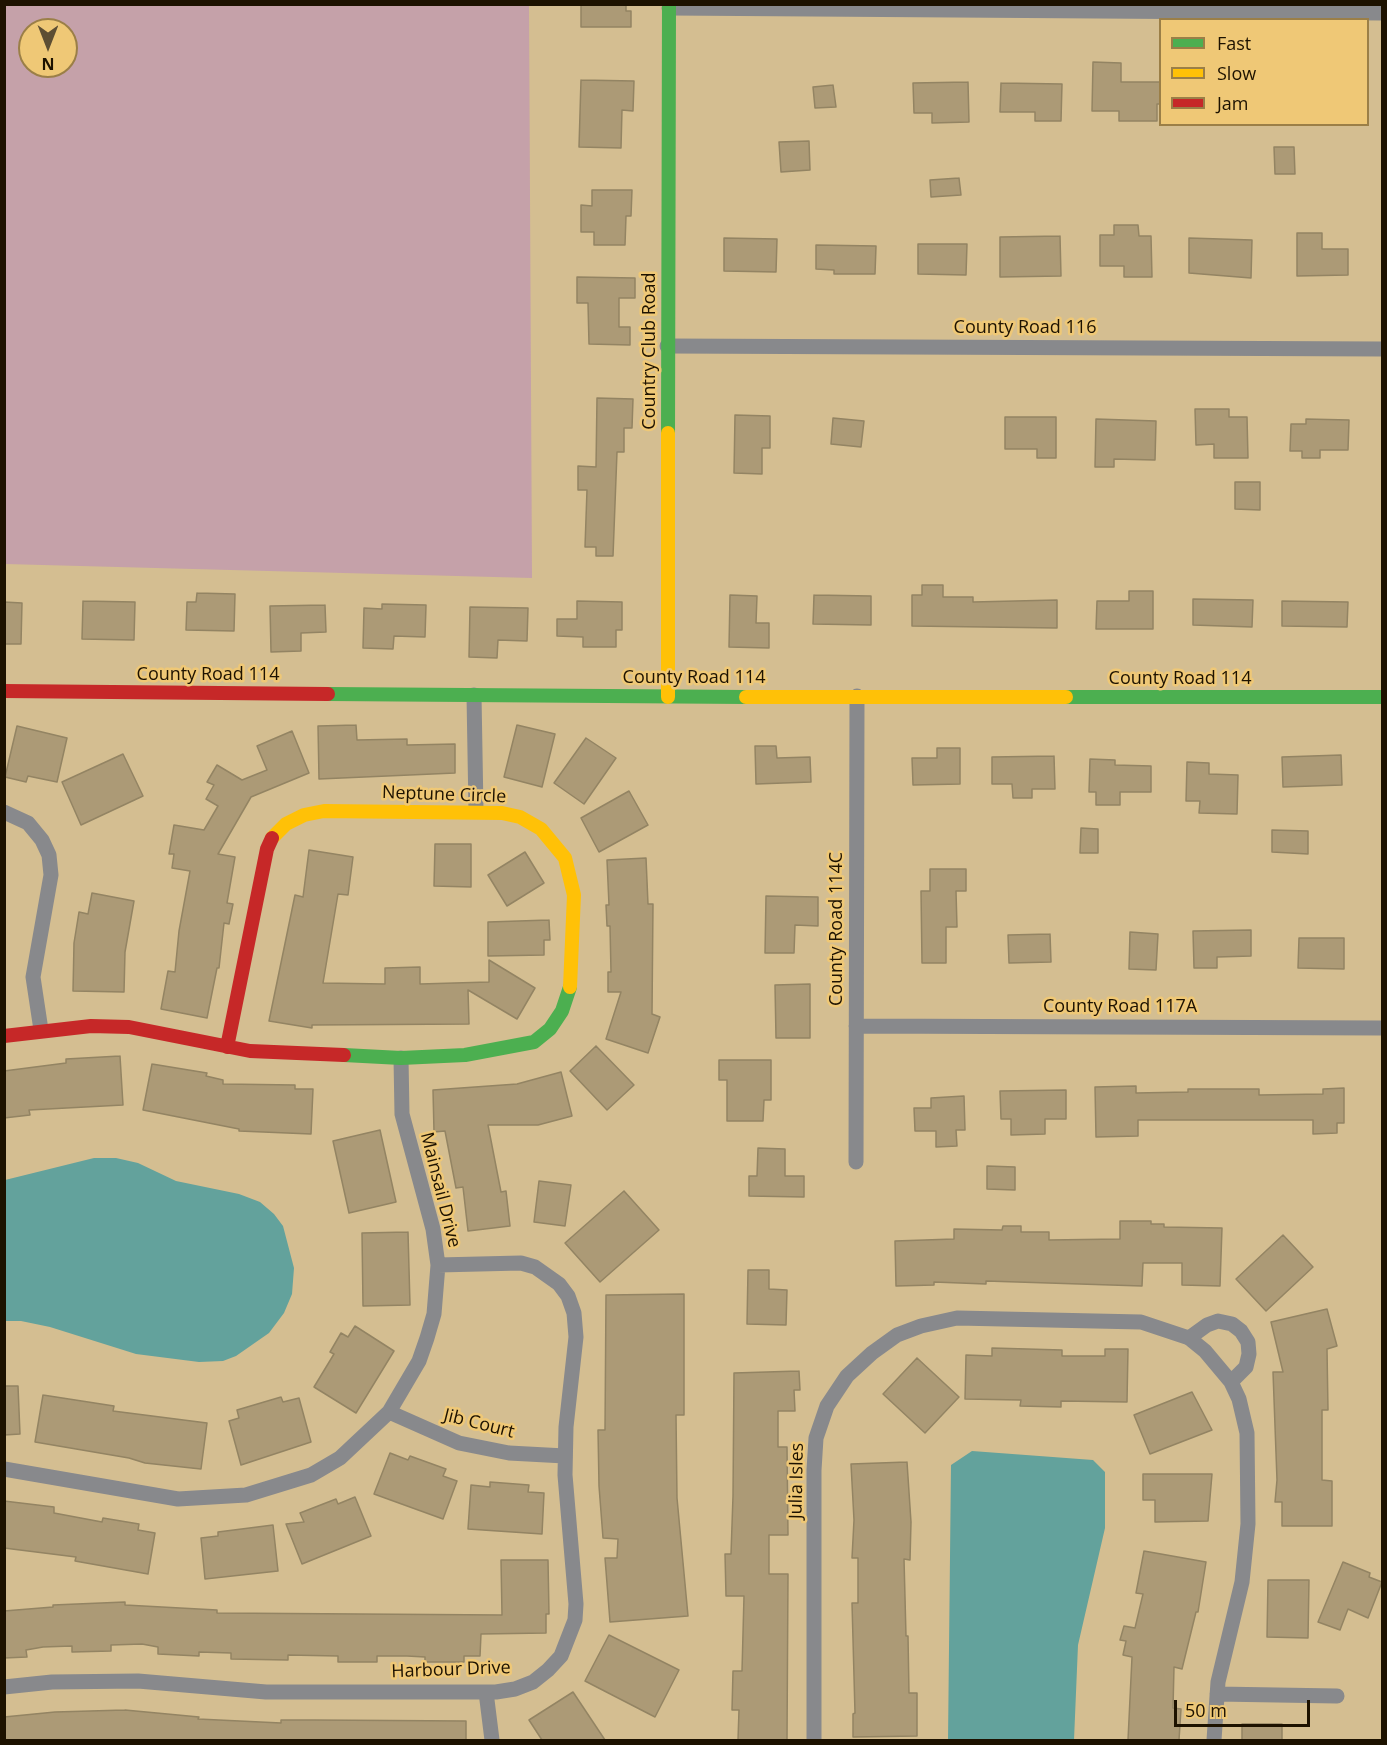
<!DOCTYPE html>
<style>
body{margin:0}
#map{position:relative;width:1387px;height:1745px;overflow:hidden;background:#d4be91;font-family:"Open Sans",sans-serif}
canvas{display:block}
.frame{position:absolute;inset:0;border:6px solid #1d1200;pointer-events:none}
.legend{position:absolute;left:1159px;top:18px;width:210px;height:108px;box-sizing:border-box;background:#efc876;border:2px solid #9b7f47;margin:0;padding:8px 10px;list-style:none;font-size:18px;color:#1d1200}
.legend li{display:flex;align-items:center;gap:12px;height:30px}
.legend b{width:30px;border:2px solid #9b7f47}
.north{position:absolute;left:18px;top:18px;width:60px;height:60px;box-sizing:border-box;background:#efc876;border:2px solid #9b7f47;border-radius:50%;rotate:180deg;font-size:16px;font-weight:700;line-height:24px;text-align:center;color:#1d1200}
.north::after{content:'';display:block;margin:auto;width:21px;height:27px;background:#5d4e33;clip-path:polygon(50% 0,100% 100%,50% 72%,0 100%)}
.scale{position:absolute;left:1174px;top:1700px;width:136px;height:27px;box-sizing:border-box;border:3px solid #1d1200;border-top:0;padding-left:8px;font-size:18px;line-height:21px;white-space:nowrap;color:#1d1200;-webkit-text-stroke:4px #efc876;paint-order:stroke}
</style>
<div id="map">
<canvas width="1387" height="1745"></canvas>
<div class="frame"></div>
<ul class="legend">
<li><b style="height:8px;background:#4caf50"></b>Fast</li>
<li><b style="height:8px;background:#ffc107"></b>Slow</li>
<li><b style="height:8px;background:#c62828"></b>Jam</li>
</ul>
<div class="north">N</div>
<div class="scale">50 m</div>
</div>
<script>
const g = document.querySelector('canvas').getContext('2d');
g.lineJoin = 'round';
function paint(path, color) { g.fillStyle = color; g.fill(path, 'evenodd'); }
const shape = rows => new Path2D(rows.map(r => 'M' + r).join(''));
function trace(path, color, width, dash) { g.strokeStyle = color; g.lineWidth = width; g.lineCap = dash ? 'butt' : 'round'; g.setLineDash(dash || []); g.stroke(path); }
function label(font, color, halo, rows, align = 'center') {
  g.font = font + ' "Open Sans",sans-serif'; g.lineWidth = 5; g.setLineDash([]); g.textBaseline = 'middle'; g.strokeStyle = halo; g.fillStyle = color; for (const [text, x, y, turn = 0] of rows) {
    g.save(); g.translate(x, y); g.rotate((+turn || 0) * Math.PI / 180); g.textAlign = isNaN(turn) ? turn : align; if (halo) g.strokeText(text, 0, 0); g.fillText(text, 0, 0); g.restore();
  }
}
const green = shape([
 [5,4,529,5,532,578,5,564],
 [30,30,66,30,66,66,30,66]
]);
const water = shape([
 [94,1158,116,1158,138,1163,176,1181,239,1194,260,1202,274,1214,283,1226,294,1268,292,1294,284,1313,269,1333,236,1356,223,1361,199,1362,136,1354,50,1327,21,1321,5,1321,5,1180],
 [972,1451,1093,1460,1105,1472,1105,1528,1078,1645,1074,1740,948,1740,951,1465]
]);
const building = shape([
 [581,4,626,4,626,11,631,11,631,27,581,27,581,4],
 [1093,62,1121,63,1121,82,1161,82,1161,104,1157,104,1157,121,1119,121,1119,111,1092,111,1093,62],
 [581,80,634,81,633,111,622,110,621,148,579,147,581,80],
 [968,82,969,122,932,123,932,113,914,113,913,83,968,82],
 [1001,83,1062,84,1061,121,1035,121,1035,112,1000,112,1001,83],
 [833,85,836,107,815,108,813,87,833,85],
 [809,141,810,170,781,172,779,142,809,141],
 [1274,147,1294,147,1295,174,1275,174,1274,147],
 [959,178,961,195,931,197,930,180,959,178],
 [592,190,632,190,631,216,626,216,625,245,594,245,594,232,581,232,581,205,592,206,592,190],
 [1114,225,1138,225,1139,236,1151,236,1152,277,1124,277,1124,266,1100,266,1100,235,1114,235,1114,225],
 [1297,233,1322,233,1322,249,1348,249,1348,275,1297,276,1297,233],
 [1060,236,1061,276,1000,277,1000,237,1060,236],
 [724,238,777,239,776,272,724,271,724,238],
 [1189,238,1252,240,1251,278,1189,273,1189,238],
 [918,244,967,244,966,275,918,274,918,244],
 [816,245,876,246,875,274,834,274,834,270,816,269,816,245],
 [577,277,635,278,635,298,619,298,619,327,630,327,630,345,589,344,588,303,577,303,577,277],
 [597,398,633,399,632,428,624,428,624,452,617,452,613,556,596,556,596,547,585,547,587,490,578,490,578,466,596,467,597,398],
 [1195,409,1229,409,1229,417,1247,417,1248,458,1214,458,1214,444,1196,445,1195,409],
 [735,415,770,416,770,448,762,448,762,474,734,473,735,415],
 [1005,417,1056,417,1056,458,1037,458,1037,449,1005,449,1005,417],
 [833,418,864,421,861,447,831,444,833,418],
 [1096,419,1156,421,1155,460,1114,459,1114,467,1095,467,1096,419],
 [1306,419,1349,420,1348,450,1320,450,1320,458,1302,458,1302,451,1290,451,1291,424,1306,424,1306,419],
 [1235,482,1260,482,1260,510,1235,509,1235,482],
 [922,585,943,585,943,597,973,597,973,602,1057,600,1057,628,912,626,912,595,922,595,922,585],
 [1129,591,1153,591,1153,629,1096,629,1097,601,1129,601,1129,591],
 [197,593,235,594,234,631,186,630,187,602,196,602,197,593],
 [730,595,757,596,756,623,769,623,769,648,729,647,730,595],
 [814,595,871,596,871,625,813,624,814,595],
 [1193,599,1253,600,1252,627,1193,625,1193,599],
 [83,601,135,602,134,640,82,639,83,601],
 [577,601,622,602,622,630,616,630,616,647,583,647,583,637,557,636,557,619,577,619,577,601],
 [1282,601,1348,602,1347,627,1282,626,1282,601],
 [4,602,22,603,21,644,4,644,4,602],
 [382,604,426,605,425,637,394,636,393,649,363,648,364,608,382,609,382,604],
 [325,605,326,632,301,633,301,651,271,652,270,606,325,605],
 [470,607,528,608,527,641,498,640,497,658,469,657,470,607],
 [356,725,357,740,407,739,407,745,455,744,455,773,319,779,318,726,356,725],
 [517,725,555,734,542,787,504,777,517,725],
 [17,726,67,738,57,782,28,776,26,782,5,777,17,726],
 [292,731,309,773,251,797,218,854,235,857,227,903,233,904,229,924,224,923,219,968,217,968,207,1018,161,1009,168,971,175,972,179,931,190,871,172,868,174,854,169,854,174,825,204,830,218,806,206,799,214,785,207,782,217,765,242,780,267,770,257,746,292,731],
 [586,738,616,758,584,804,554,783,586,738],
 [755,746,776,746,777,758,810,757,811,782,756,784,755,746],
 [937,748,960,748,960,784,913,785,912,758,937,758,937,748],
 [123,754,143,796,81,825,62,782,123,754],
 [1341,755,1342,785,1283,787,1282,757,1341,755],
 [1054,756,1055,789,1032,789,1032,798,1013,798,1012,784,992,784,992,757,1054,756],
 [1090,759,1115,760,1115,765,1151,766,1151,792,1120,792,1120,805,1096,805,1096,792,1089,792,1090,759],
 [1187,762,1209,763,1209,774,1238,775,1237,814,1199,813,1200,801,1186,801,1187,762],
 [629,791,648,825,599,852,581,818,629,791],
 [1081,828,1098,829,1098,853,1080,853,1081,828],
 [1272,830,1308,831,1308,854,1272,852,1272,830],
 [435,844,471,844,471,887,434,886,435,844],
 [309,850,353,857,348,895,338,894,323,983,385,984,385,968,420,967,420,984,489,982,489,960,535,988,517,1019,468,990,469,1024,312,1025,312,1028,269,1021,295,895,303,897,309,850],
 [525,852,544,883,507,906,488,875,525,852],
 [646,858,648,904,653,904,652,1014,660,1017,648,1053,606,1039,621,992,608,992,608,972,611,972,610,926,607,926,606,905,609,905,607,860,646,858],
 [930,869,966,869,966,891,956,891,957,927,946,927,946,963,922,963,921,891,930,891,930,869],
 [92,893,134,901,125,952,124,992,73,991,74,943,79,912,88,914,92,893],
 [766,896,818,897,818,926,795,925,794,953,765,953,766,896],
 [549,920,550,940,544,940,544,955,488,956,488,922,549,920],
 [1251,930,1251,956,1217,957,1217,968,1194,968,1193,931,1251,930],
 [1130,932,1158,934,1156,970,1129,969,1130,932],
 [1050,934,1051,962,1009,963,1008,935,1050,934],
 [1299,938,1344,938,1344,969,1298,968,1299,938],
 [810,984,810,1038,776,1038,775,985,810,984],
 [596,1046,634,1085,607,1110,570,1071,596,1046],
 [120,1056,123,1105,29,1110,30,1115,4,1118,4,1071,66,1063,66,1059,120,1056],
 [719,1060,771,1060,771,1100,764,1100,763,1121,727,1121,727,1080,719,1080,719,1060],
 [152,1064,207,1073,206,1076,223,1080,223,1084,295,1085,295,1089,313,1089,311,1134,239,1131,239,1129,143,1110,152,1064],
 [561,1072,572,1116,538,1125,488,1125,501,1192,506,1191,510,1226,468,1231,463,1187,456,1188,445,1131,434,1132,433,1090,517,1084,561,1072],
 [1136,1086,1136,1093,1188,1092,1188,1089,1259,1089,1259,1095,1323,1094,1323,1089,1344,1088,1344,1123,1337,1123,1337,1133,1313,1134,1313,1120,1138,1120,1138,1136,1096,1137,1095,1087,1136,1086],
 [1066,1090,1066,1119,1045,1119,1045,1134,1011,1135,1011,1119,1001,1119,1000,1091,1066,1090],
 [964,1096,965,1130,956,1130,957,1146,936,1147,936,1131,915,1131,914,1108,931,1108,931,1098,964,1096],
 [380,1130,396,1202,349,1213,333,1141,380,1130],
 [758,1148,785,1149,785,1176,804,1176,804,1197,749,1196,749,1176,757,1176,758,1148],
 [987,1166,1015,1167,1015,1190,987,1189,987,1166],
 [539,1181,571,1185,565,1226,534,1222,539,1181],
 [624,1191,659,1230,600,1282,565,1243,624,1191],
 [1120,1221,1151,1221,1151,1224,1164,1224,1164,1227,1222,1228,1220,1286,1182,1285,1182,1263,1143,1263,1142,1286,986,1281,986,1284,934,1282,934,1285,896,1286,895,1241,954,1239,954,1229,1002,1230,1003,1226,1021,1226,1021,1232,1049,1232,1049,1240,1120,1239,1120,1221],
 [408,1232,410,1305,363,1306,362,1233,408,1232],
 [1283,1235,1313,1267,1266,1311,1236,1279,1283,1235],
 [748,1270,769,1270,769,1289,787,1290,786,1325,747,1324,748,1270],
 [684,1294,684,1415,676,1415,677,1498,688,1616,610,1622,605,1558,617,1558,618,1539,603,1538,599,1486,598,1430,605,1430,606,1295,684,1294],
 [1327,1309,1337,1346,1327,1349,1328,1410,1322,1410,1322,1480,1332,1481,1332,1526,1282,1526,1282,1502,1275,1502,1277,1480,1273,1372,1283,1372,1271,1322,1327,1309],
 [355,1326,394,1351,356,1413,314,1387,334,1354,330,1352,341,1333,348,1337,355,1326],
 [992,1348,1062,1350,1062,1356,1105,1356,1105,1349,1128,1349,1127,1402,1061,1401,1061,1407,1020,1406,1021,1400,965,1399,966,1355,992,1356,992,1348],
 [917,1358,959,1397,925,1433,883,1394,917,1358],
 [799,1371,800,1390,794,1390,795,1411,778,1411,778,1447,787,1447,788,1535,769,1535,769,1574,788,1574,787,1740,738,1740,739,1710,732,1710,733,1671,742,1671,744,1596,726,1596,725,1554,731,1554,733,1496,734,1373,799,1371],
 [4,1386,18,1386,20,1434,4,1435,4,1386],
 [1192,1392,1212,1430,1150,1454,1134,1415,1192,1392],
 [43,1395,114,1406,113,1411,207,1423,201,1469,145,1463,129,1458,35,1442,43,1395],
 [281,1397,283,1402,299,1398,311,1442,241,1465,229,1421,239,1418,237,1410,281,1397],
 [390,1453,408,1460,410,1456,446,1469,443,1476,457,1481,443,1519,374,1494,390,1453],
 [907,1462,911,1522,910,1560,904,1559,906,1636,908,1636,909,1693,917,1693,917,1736,853,1737,853,1714,855,1713,852,1603,858,1603,858,1558,852,1558,854,1520,851,1464,907,1462],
 [1143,1474,1212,1474,1208,1521,1155,1522,1155,1500,1143,1500,1143,1474],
 [490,1482,529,1485,528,1492,544,1493,542,1534,468,1529,471,1485,490,1487,490,1482],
 [355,1497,371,1536,302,1564,286,1524,304,1522,300,1513,336,1499,338,1504,355,1497],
 [4,1501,54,1507,54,1513,102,1522,103,1518,139,1524,138,1530,155,1533,148,1574,75,1561,76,1557,4,1548,4,1501],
 [273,1525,278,1571,205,1579,201,1538,218,1536,218,1532,273,1525],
 [1144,1551,1206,1562,1198,1612,1196,1612,1182,1669,1174,1667,1173,1708,1181,1709,1179,1740,1128,1740,1132,1657,1123,1655,1126,1641,1120,1640,1124,1626,1135,1628,1143,1594,1136,1593,1144,1551],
 [501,1560,548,1560,549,1614,546,1614,546,1633,481,1634,480,1656,464,1656,464,1662,425,1662,425,1657,407,1656,377,1656,377,1662,338,1662,338,1656,288,1655,288,1660,231,1659,231,1653,199,1652,199,1656,158,1654,158,1647,142,1644,111,1645,111,1651,72,1652,72,1646,43,1647,26,1650,27,1657,4,1658,4,1611,53,1607,53,1605,125,1602,125,1605,217,1610,217,1613,502,1615,501,1560],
 [1343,1562,1370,1573,1369,1577,1382,1582,1368,1618,1348,1609,1340,1630,1318,1622,1343,1562],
 [1268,1580,1309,1580,1308,1638,1267,1637,1268,1580],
 [609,1635,679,1670,655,1717,585,1681,609,1635],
 [573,1692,605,1740,542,1740,529,1720,573,1692],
 [125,1710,199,1717,198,1719,281,1723,281,1720,314,1720,466,1721,466,1740,4,1740,4,1717,55,1712,125,1710],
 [1242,1724,1282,1724,1282,1740,1242,1740,1242,1724]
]);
const street = shape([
 [669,8,1382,13],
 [667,346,1382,349],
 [474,695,476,811],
 [4,812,28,823,42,840,49,855,51,875,33,977,41,1030],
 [856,1026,1382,1028],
 [856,1162,857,696],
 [1189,1338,1207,1325,1218,1321,1232,1324,1241,1331,1248,1342,1249,1354,1246,1367,1231,1382],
 [389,1412,459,1443,509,1453,565,1456],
 [4,1469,178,1499,246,1495,311,1475,340,1458,389,1412,419,1361,427,1338,434,1314,438,1265,433,1229,402,1114,401,1058],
 [4,1687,52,1682,138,1681,266,1692,496,1692,515,1689,533,1682,548,1670,561,1656,575,1620,576,1604,565,1475,566,1427,576,1337,574,1313,568,1296,559,1284,535,1267,521,1263,438,1265],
 [486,1692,492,1740],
 [1217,1694,1337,1696],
 [814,1740,814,1470,816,1438,827,1406,847,1376,872,1353,897,1335,921,1326,957,1318,1141,1322,1189,1338,1205,1351,1231,1382,1239,1399,1247,1433,1248,1524,1242,1582,1218,1682,1214,1740]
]);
const fast = shape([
 [668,433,669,4],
 [328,694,746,697],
 [1066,697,1382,697],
 [344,1055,401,1058,465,1055,534,1042,550,1029,562,1011,570,987]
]);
const slow = shape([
 [668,697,668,433],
 [746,697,1066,697],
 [272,838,286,824,304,815,324,811,502,813,520,817,541,829,565,858,574,895,570,987]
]);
const jam = shape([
 [4,691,328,694],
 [4,1036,91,1026,129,1027,250,1051,344,1055],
 [227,1047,267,849,272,838]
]);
const streetNames = [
 ["County Road 116",1025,328],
 ["Country Club Road",650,351,-90],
 ["County Road 114",208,675],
 ["County Road 114",694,678],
 ["County Road 114",1180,679],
 ["Neptune Circle",444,795,2],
 ["County Road 114C",837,929,-90],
 ["County Road 117A",1120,1007],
 ["Mainsail Drive",440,1190,76],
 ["Jib Court",479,1424,14],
 ["Julia Isles",797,1481,-89],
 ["Harbour Drive",451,1670,-2]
];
paint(green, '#c5a1a9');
paint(water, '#63a29c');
paint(building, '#ac9a76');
trace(building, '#938463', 1.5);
trace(street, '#88898c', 15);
trace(fast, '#4caf50', 14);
trace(slow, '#ffc107', 14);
trace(jam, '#c62828', 14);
label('18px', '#1d1200', '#efc876', streetNames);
</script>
